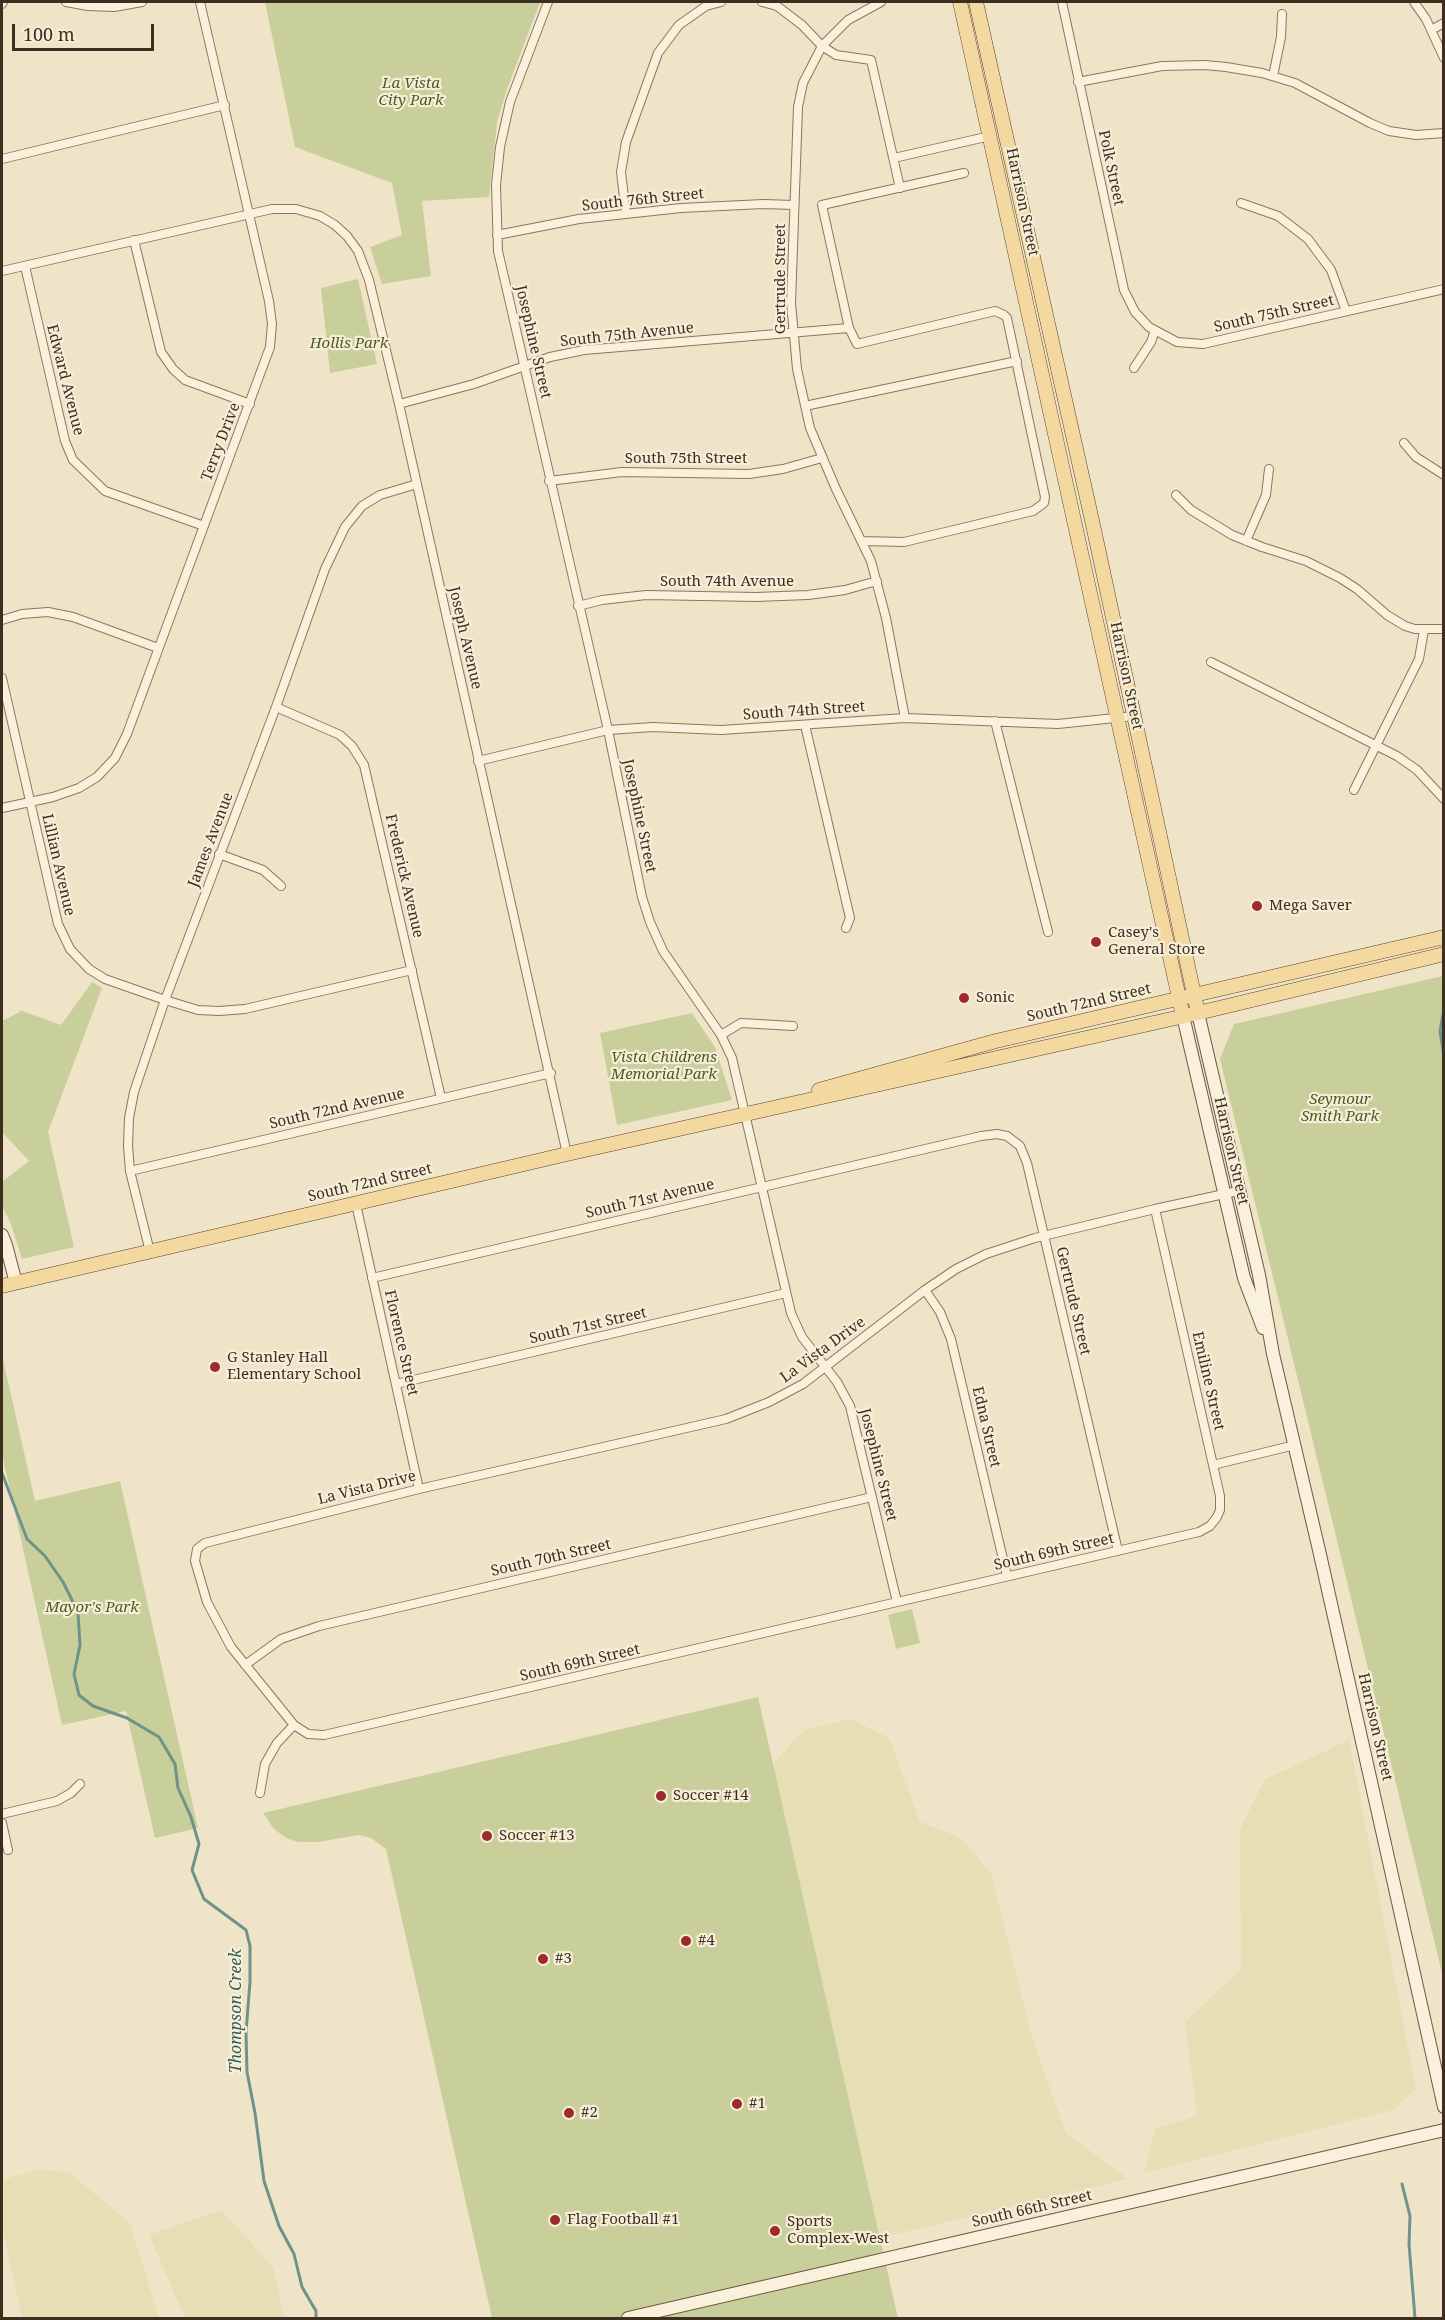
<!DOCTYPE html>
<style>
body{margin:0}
#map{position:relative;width:1445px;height:2320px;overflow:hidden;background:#f0e4c8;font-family:"Noto Serif",serif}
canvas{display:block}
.frame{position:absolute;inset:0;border:3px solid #3d2e20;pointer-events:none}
.scale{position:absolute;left:12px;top:24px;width:142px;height:27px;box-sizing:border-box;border:3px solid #3d2e20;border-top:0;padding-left:8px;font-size:18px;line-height:21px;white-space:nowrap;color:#3d2e20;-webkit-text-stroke:4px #f7eed8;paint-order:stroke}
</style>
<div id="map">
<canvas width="1445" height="2320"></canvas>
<div class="frame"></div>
<div class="scale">100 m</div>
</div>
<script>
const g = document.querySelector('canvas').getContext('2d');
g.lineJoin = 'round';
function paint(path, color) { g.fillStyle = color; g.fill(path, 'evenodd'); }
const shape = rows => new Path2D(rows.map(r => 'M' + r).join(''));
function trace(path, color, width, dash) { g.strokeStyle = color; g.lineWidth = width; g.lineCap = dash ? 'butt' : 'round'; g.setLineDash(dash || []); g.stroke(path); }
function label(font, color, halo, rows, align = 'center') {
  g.font = font + ' "Noto Serif",serif'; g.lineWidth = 4.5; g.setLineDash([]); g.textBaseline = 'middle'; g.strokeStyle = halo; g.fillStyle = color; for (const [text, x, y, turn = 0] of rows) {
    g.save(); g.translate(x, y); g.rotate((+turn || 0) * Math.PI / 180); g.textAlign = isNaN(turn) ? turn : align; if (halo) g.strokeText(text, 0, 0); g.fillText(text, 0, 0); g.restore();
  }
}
const farmland = shape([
 [850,1719,889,1738,920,1822,961,1838,991,1873,1033,2041,1066,2133,1128,2179,880,2238,773,1764,804,1730],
 [1349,1740,1416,2089,1393,2110,1144,2173,1155,2129,1197,2116,1185,2022,1241,1969,1240,1829,1264,1780],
 [38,2169,70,2173,130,2223,159,2318,22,2318,2,2225,2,2180],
 [221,2210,273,2267,284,2318,185,2318,149,2235]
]);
const green = shape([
 [265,2,540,2,507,89,497,122,489,197,422,201,431,276,382,284,370,247,402,235,392,183,295,147],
 [358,279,377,364,330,373,321,288],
 [1443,976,1444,976,1443,1977,1220,1059,1234,1024],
 [92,982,102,988,48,1132,74,1247,22,1259,11,1224,2,1206,2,1182,29,1161,2,1132,2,1021,20,1012,20,1010,61,1025],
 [692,1013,715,1047,732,1100,617,1125,600,1033],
 [2,1355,35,1501,120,1481,198,1828,155,1838,126,1711,62,1725,2,1454],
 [912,1609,920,1643,896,1649,888,1615],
 [758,1697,898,2318,492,2318,386,1849,371,1838,359,1835,318,1842,298,1842,286,1838,274,1829,263,1813]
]);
const stream = shape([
 [1444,1009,1440,1031,1444,1056],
 [2,1473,27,1539,45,1556,63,1582,78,1612,80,1645,74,1674,79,1695,93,1706,127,1718,159,1737,175,1764,178,1788,191,1817,199,1844,192,1870,204,1899,246,1930,250,1946,250,1982,246,2032,247,2072,255,2113,264,2181,279,2226,294,2254,302,2287,316,2311,316,2318],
 [1402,2184,1410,2216,1409,2244,1415,2318]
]);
const street = shape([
 [66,2,88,6,114,7,142,2],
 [548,2,510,102,500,147,496,185,498,251,608,730,642,897,650,922,663,951,721,1035,732,1058,791,1313,802,1337,837,1382,850,1406,897,1602],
 [762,2,777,6,802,25,822,46,836,55,871,60,900,188],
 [881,2,848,20,822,46,803,83,798,107,791,303,797,369,810,428,836,489,871,561,886,618,905,718],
 [1062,2,1124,290,1135,312,1149,327,1177,342,1203,344,1444,289],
 [1414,2,1426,19,1444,58],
 [2,4,3,2],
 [1431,30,1444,23],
 [1273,76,1281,37,1282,14],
 [1078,82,1162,66,1205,65,1226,67,1262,73,1295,83,1370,123,1389,131,1416,135,1444,133],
 [894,158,990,136],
 [2,159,225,105],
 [1241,203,1278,216,1308,239,1331,270,1346,311],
 [626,214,621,172,626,142,658,53,679,25,706,6,721,2],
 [497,235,579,219,681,208,763,204,794,205],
 [134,240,161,352,173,369,185,380,250,404],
 [25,266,65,441,73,460,105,491,204,526],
 [2,271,272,209,296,209,320,216,335,225,347,236,358,251,369,280,399,404,567,1154],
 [849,328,822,205,964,173],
 [1134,368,1151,342,1155,330],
 [399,404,474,384,550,357,584,350,849,328,857,344,995,311,1004,315,1007,318,1045,497,1044,503,1033,511,904,542,862,541],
 [805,406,1017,361],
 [1404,443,1416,457,1444,475],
 [549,481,622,472,749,474,783,469,822,458],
 [1176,495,1191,510,1232,535,1262,547,1306,561,1340,578,1357,589,1387,615,1405,626,1415,629,1444,629],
 [1246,541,1266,495,1269,469],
 [578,606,602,600,646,595,756,597,808,595,845,590,877,581],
 [2,620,22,614,48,612,73,617,158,648],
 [1211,662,1397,756,1417,770,1444,799],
 [2,678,58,924,70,949,89,969,105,979,165,1000,198,1010,219,1011,245,1009,412,970],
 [276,707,340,735,352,746,364,765,441,1098],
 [995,721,1048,932],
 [805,725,850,918,846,928],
 [478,761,608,730,653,727,721,730,905,718,1058,724,1134,716],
 [1354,790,1419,659,1424,630],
 [2,808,53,797,79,788,97,777,115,758,127,734,270,347,272,324,269,301,200,2],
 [219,854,263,870,281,886],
 [721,1035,741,1023,793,1026],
 [130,1171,551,1073],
 [356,1204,419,1489],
 [1155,1209,1220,1496,1220,1510,1217,1517,1210,1526,1199,1532,324,1735,308,1734,294,1725,231,1647,207,1602,195,1561,197,1549,205,1543,419,1489,726,1419,769,1402,803,1384,925,1290,956,1269,986,1254,1035,1238,1155,1209,1238,1191],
 [150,1252,130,1171,128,1146,129,1118,134,1092,165,1000,276,707,325,569,345,527,362,506,380,495,417,484],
 [372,1278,981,1136,997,1134,1007,1136,1020,1146,1027,1163,1118,1551],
 [925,1290,940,1312,951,1339,1007,1576],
 [396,1384,786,1293],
 [1213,1465,1295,1445],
 [245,1665,281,1639,319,1626,872,1497],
 [260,1793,265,1764,277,1743,294,1725],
 [2,1814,57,1801,71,1793,80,1784],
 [2,1823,8,1850]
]);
const secondary = shape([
 [1198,1013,1259,1275,1273,1354,1319,1550,1444,2107],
 [1183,1016,1244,1278,1263,1328],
 [2,1235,6,1245,16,1283],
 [628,2318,1444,2130]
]);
const primary = shape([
 [960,2,1183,1016],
 [976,2,1093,525,1198,1013],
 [819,1090,996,1041,1444,937],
 [2,1286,567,1154,1198,1013,1444,954]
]);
const markers = [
 [1257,906,6,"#9e2a2b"],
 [1096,942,6,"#9e2a2b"],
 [964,998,6,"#9e2a2b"],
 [215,1367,6,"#9e2a2b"],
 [661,1796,6,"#9e2a2b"],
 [487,1836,6,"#9e2a2b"],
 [686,1941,6,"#9e2a2b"],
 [543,1959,6,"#9e2a2b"],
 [737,2104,6,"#9e2a2b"],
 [569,2113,6,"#9e2a2b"],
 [555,2220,6,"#9e2a2b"],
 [775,2231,6,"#9e2a2b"]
];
const parkNames = [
 ["La Vista",411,84],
 ["City Park",411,101],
 ["Hollis Park",349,344],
 ["Vista Childrens",664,1058],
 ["Memorial Park",664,1075],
 ["Seymour",1340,1100],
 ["Smith Park",1340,1117],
 ["Mayor's Park",92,1608]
];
const streetNames = [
 ["Polk Street",1111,168,78],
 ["South 76th Street",643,200,-6],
 ["Harrison Street",1022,202,78],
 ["Gertrude Street",781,279,-90],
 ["South 75th Street",1274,314,-13],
 ["South 75th Avenue",627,335,-6],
 ["Josephine Street",533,342,77],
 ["Edward Avenue",65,380,76],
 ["Terry Drive",221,442,-69],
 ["South 75th Street",686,459],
 ["South 74th Avenue",727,582],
 ["Joseph Avenue",465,638,77],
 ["Harrison Street",1126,676,78],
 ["South 74th Street",804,711,-4],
 ["Josephine Street",639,816,78],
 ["James Avenue",211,840,-69],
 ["Lillian Avenue",58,865,77],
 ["Frederick Avenue",404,876,77],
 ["South 72nd Street",1089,1003,-13],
 ["South 72nd Avenue",337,1109,-13],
 ["Harrison Street",1231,1151,77],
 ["South 72nd Street",370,1183,-13],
 ["South 71st Avenue",650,1199,-13],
 ["Gertrude Street",1073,1301,77],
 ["South 71st Street",588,1326,-13],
 ["Florence Street",401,1343,77],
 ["La Vista Drive",823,1350,-36],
 ["Emiline Street",1208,1381,77],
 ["Edna Street",986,1427,77],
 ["Josephine Street",878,1465,76],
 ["La Vista Drive",367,1488,-14],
 ["South 69th Street",1054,1552,-13],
 ["South 70th Street",551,1558,-13],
 ["South 69th Street",580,1663,-13],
 ["Harrison Street",1375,1727,77],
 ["South 66th Street",1032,2209,-13]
];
const poiNames = [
 ["Mega Saver",1269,906],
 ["Casey's",1108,933],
 ["General Store",1108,950],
 ["Sonic",976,998],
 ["G Stanley Hall",227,1358],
 ["Elementary School",227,1375],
 ["Soccer #14",673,1796],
 ["Soccer #13",499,1836],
 ["#4",698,1941],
 ["#3",555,1959],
 ["#1",749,2104],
 ["#2",581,2113],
 ["Flag Football #1",567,2220],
 ["Sports",787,2222],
 ["Complex-West",787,2239]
];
const waterNames = [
 ["Thompson Creek",236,2011,-90]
];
paint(farmland, '#e6deb5');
paint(green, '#c9cf9b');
trace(stream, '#6f938a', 3);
trace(street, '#8d765c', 10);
trace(secondary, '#6f573f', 14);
trace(primary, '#5b4430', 15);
trace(street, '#faf1dc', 8);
trace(secondary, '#faf1dc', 12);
trace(primary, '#f3d9a0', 14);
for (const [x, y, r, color] of markers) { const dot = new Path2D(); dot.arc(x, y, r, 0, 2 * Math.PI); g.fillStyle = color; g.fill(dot); trace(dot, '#f7eed8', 2); }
label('italic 15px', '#4d5a26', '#f7eed8', parkNames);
label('15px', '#3d2e20', '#f7eed8', streetNames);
label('15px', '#3d2e20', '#f7eed8', poiNames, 'left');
label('italic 16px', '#2f5d5a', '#f7eed8', waterNames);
</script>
